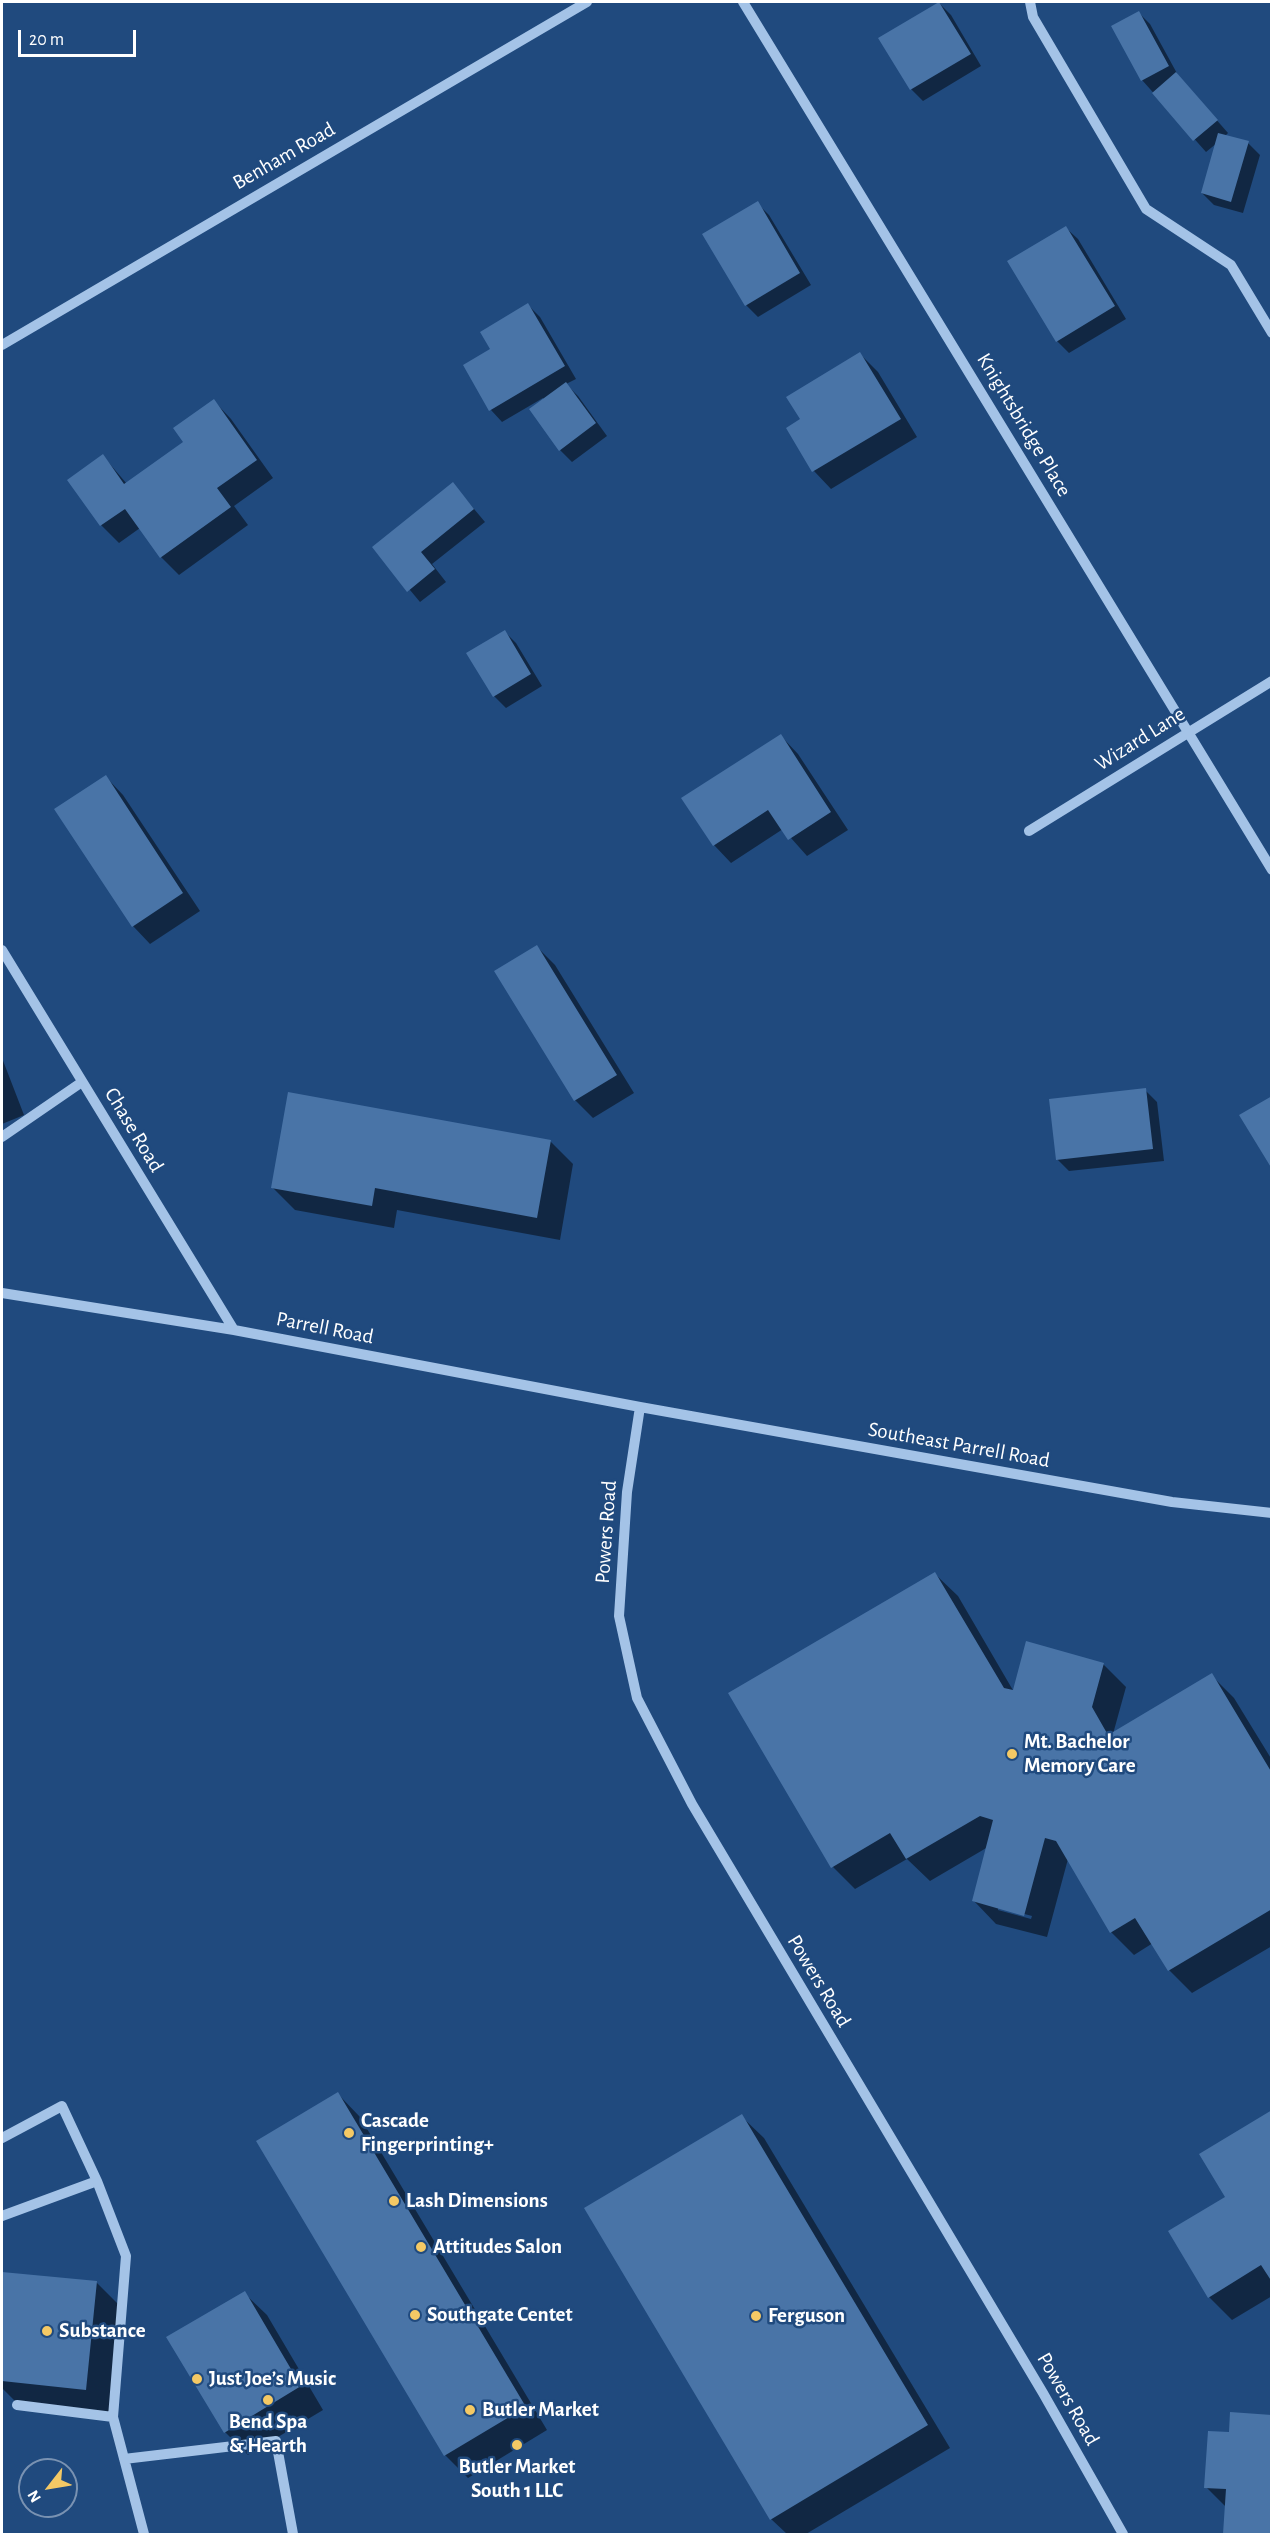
<!DOCTYPE html>
<meta charset="utf-8">
<style>
body{margin:0}
#map{position:relative;width:1273px;height:2536px;overflow:hidden;background:#204a7e;font-family:"Alegreya Sans",sans-serif}
canvas{display:block}
.frame{position:absolute;inset:0;border:3px solid #fff;pointer-events:none}
.north{position:absolute;left:18px;top:2458px;width:60px;height:60px;box-sizing:border-box;background:#204a7e;border:2px solid #7992b2;border-radius:50%;rotate:239deg;font-size:16px;font-weight:700;line-height:24px;text-align:center;color:#fff}
.north::after{content:'';display:block;margin:auto;width:21px;height:27px;background:#f4c965;clip-path:polygon(50% 0,100% 100%,50% 72%,0 100%)}
.scale{position:absolute;left:18px;top:30px;width:118px;height:27px;box-sizing:border-box;border:3px solid #fff;border-top:0;padding-left:8px;font-size:18px;line-height:21px;white-space:nowrap;color:#fff;-webkit-text-stroke:4px #204a7e;paint-order:stroke}
</style>
<div id="map">
<canvas width="1273" height="2536"></canvas>
<div class="frame"></div>
<div class="north">N</div>
<div class="scale">20 m</div>
</div>
<script>
const g = document.querySelector('canvas').getContext('2d');
g.lineJoin = 'round';
function paint(path, color) { g.fillStyle = color; g.fill(path, 'evenodd'); }
const shape = rows => new Path2D(rows.map(r => 'M' + r).join(''));
function trace(path, color, width, dash) { g.strokeStyle = color; g.lineWidth = width; g.lineCap = dash ? 'butt' : 'round'; g.setLineDash(dash || []); g.stroke(path); }
function label(font, color, halo, rows, align = 'center') {
  g.font = font + ' "Alegreya Sans",sans-serif'; g.lineWidth = 5; g.setLineDash([]); g.textBaseline = 'middle'; g.strokeStyle = halo; g.fillStyle = color; for (const [text, x, y, turn = 0] of rows) {
    g.save(); g.translate(x, y); g.rotate((+turn || 0) * Math.PI / 180); g.textAlign = isNaN(turn) ? turn : align; if (halo) g.strokeText(text, 0, 0); g.fillText(text, 0, 0); g.restore();
  }
}
const shadow = shape([
 [939,3,951,15,981,66,923,101,911,89],
 [1138,12,1150,24,1179,77,1228,133,1225,136,1248,143,1260,155,1243,213,1214,205,1202,193,1217,143,1206,152,1142,80],
 [757,203,769,215,811,285,758,317,746,305],
 [1066,228,1078,239,1126,319,1069,353,1057,341],
 [528,305,540,317,576,379,566,384,578,396,607,436,572,462,560,450,543,398,502,422,491,410,492,350],
 [860,354,878,372,917,437,831,489,814,471,802,420],
 [214,401,231,419,273,478,234,506,248,525,179,575,161,557,140,528,119,543,101,525,69,480,103,456,127,484,185,442],
 [453,484,485,522,432,564,446,582,420,602,374,547],
 [505,632,516,643,542,686,506,708,494,696],
 [781,736,798,754,848,830,807,856,783,829,731,863,714,845],
 [106,777,123,795,200,911,150,944,133,926],
 [537,947,555,965,634,1093,593,1118,575,1100],
 [2,1058,24,1115,2,1124],
 [1145,1090,1157,1102,1164,1161,1069,1171,1057,1159],
 [550,1141,573,1164,560,1240,397,1210,394,1228,295,1210,272,1187],
 [935,1574,958,1596,1014,1692,1103,1664,1126,1687,1113,1734,1211,1675,1234,1698,1272,1760,1272,1946,1192,1993,1169,1970,1153,1943,1134,1955,1111,1932,1068,1859,1047,1937,996,1924,974,1901,988,1847,930,1881,907,1859,855,1889,833,1867],
 [998,1907,1032,1916,1031,1919,998,1910],
 [338,2094,360,2117,547,2430,468,2478,445,2455],
 [1272,2112,1272,2296,1232,2320,1209,2297,1227,2197],
 [741,2116,764,2138,950,2448,806,2534,787,2534,771,2519],
 [4,2273,96,2282,119,2305,109,2412,16,2402,2,2388],
 [244,2293,267,2315,323,2410,248,2455,225,2432],
 [1272,2416,1272,2534,1225,2534,1227,2508,1206,2487,1230,2434]
]);
const building = shape([
 [939,2,971,54,910,90,878,38],
 [1139,11,1169,66,1141,81,1111,26],
 [1176,72,1218,120,1193,141,1152,93],
 [1218,133,1249,141,1231,202,1201,193],
 [758,201,800,273,745,306,702,234],
 [1066,226,1115,306,1056,342,1007,261],
 [528,303,565,366,489,411,463,365,490,349,480,332],
 [860,352,901,419,812,472,786,428,800,419,786,397],
 [566,382,596,423,559,451,529,409],
 [214,399,257,460,217,488,231,507,160,558,125,509,100,526,67,480,103,454,124,484,183,442,173,428],
 [453,482,474,509,421,552,435,569,407,592,372,547],
 [505,630,531,674,493,697,466,653],
 [781,734,831,812,788,840,768,810,713,846,681,798],
 [106,775,183,893,132,927,54,809],
 [537,945,617,1075,574,1101,494,971],
 [1146,1088,1153,1149,1056,1160,1049,1099],
 [288,1092,551,1140,537,1218,375,1188,372,1206,271,1188],
 [1272,1096,1272,1169,1239,1115],
 [935,1572,1004,1688,1013,1690,1026,1641,1104,1663,1092,1707,1108,1735,1212,1673,1272,1773,1272,1909,1168,1971,1135,1918,1110,1933,1056,1841,1045,1838,1024,1916,972,1901,993,1820,980,1816,906,1859,890,1833,831,1868,728,1693],
 [338,2092,526,2407,444,2456,256,2141],
 [1272,2110,1272,2282,1261,2265,1208,2298,1168,2231,1225,2197,1199,2154],
 [742,2114,928,2425,770,2520,584,2208],
 [2,2272,97,2281,86,2390,2,2381],
 [245,2291,301,2386,224,2433,166,2337],
 [1230,2412,1272,2415,1272,2534,1223,2534,1226,2489,1204,2488,1208,2431,1229,2432]
]);
const minor = shape([
 [743,2,1272,870],
 [1030,2,1033,17,1146,209,1231,265,1272,333],
 [2,345,587,2],
 [1029,831,1272,681],
 [2,950,234,1330],
 [2,1137,82,1082],
 [2,1293,234,1330,640,1407,1172,1502,1272,1513],
 [640,1407,627,1492,619,1616,637,1698,692,1804,1043,2393,1123,2534],
 [2,2138,62,2106,97,2181,126,2256,113,2417],
 [2,2216,97,2181],
 [17,2405,113,2417,144,2534],
 [124,2459,276,2441,293,2534]
]);
const markers = [
 [1012,1754,6,"#f4c965"],
 [349,2133,6,"#f4c965"],
 [394,2201,6,"#f4c965"],
 [421,2247,6,"#f4c965"],
 [415,2315,6,"#f4c965"],
 [756,2316,6,"#f4c965"],
 [47,2331,6,"#f4c965"],
 [197,2379,6,"#f4c965"],
 [268,2400,6,"#f4c965"],
 [470,2410,6,"#f4c965"],
 [517,2445,6,"#f4c965"]
];
const streetNames = [
 ["Benham Road",284,156,-30],
 ["Knightsbridge Place",1024,425,59],
 ["Wizard Lane",1140,739,-32],
 ["Chase Road",134,1130,59],
 ["Parrell Road",325,1328,11],
 ["Southeast Parrell Road",959,1445,10],
 ["Powers Road",606,1532,-86],
 ["Powers Road",819,1981,59],
 ["Powers Road",1068,2399,60]
];
const poiNames = [
 ["Mt. Bachelor",1024,1742],
 ["Memory Care",1024,1766],
 ["Cascade",361,2121],
 ["Fingerprinting+",361,2145],
 ["Lash Dimensions",406,2201],
 ["Attitudes Salon",433,2247],
 ["Southgate Centet",427,2315],
 ["Ferguson",768,2316],
 ["Substance",59,2331],
 ["Just Joe’s Music",209,2379],
 ["Butler Market",482,2410],
 ["Bend Spa",268,2422,"center"],
 ["& Hearth",268,2446,"center"],
 ["Butler Market",517,2467,"center"],
 ["South 1 LLC",517,2491,"center"]
];
paint(shadow, '#0007');
paint(building, '#4974a7');
trace(minor, '#a4c3e7', 10);
for (const [x, y, r, color] of markers) { const dot = new Path2D(); dot.arc(x, y, r, 0, 2 * Math.PI); g.fillStyle = color; g.fill(dot); trace(dot, '#204a7e', 2); }
label('21px', '#fff', '#204a7e', streetNames);
label('bold 21px', '#fff', '#204a7e', poiNames, 'left');
</script>
